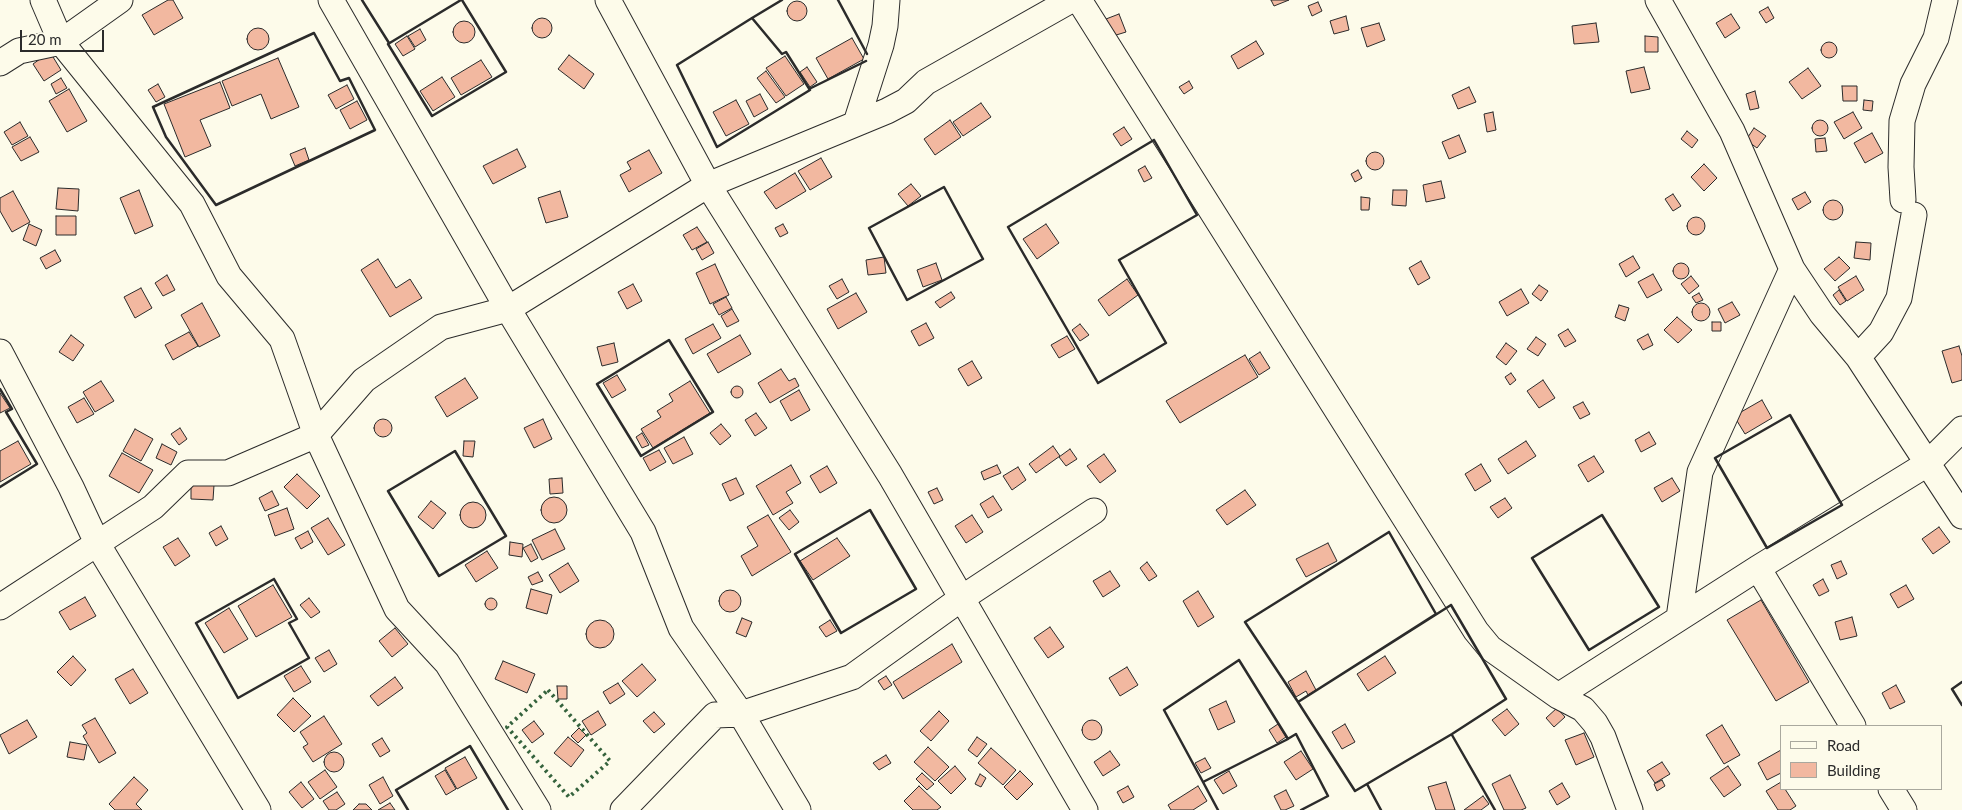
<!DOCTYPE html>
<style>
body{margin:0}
#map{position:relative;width:1962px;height:810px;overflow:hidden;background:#fdfbea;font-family:Lato,sans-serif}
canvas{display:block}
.legend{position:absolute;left:1780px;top:725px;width:162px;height:65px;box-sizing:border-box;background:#fdfbea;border:1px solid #a9a89e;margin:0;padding:6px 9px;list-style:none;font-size:15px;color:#2b2b2b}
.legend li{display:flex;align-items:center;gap:10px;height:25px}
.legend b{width:25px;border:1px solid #a9a89e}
.scale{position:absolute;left:20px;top:30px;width:84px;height:22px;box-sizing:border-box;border:2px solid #2b2b2b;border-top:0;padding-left:6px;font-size:15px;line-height:18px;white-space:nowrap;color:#2b2b2b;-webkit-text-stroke:4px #fdfbea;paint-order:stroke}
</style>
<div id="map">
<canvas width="1962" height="810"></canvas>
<ul class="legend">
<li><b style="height:6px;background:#fdfbea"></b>Road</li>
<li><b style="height:14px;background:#f2b8a0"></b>Building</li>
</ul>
<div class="scale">20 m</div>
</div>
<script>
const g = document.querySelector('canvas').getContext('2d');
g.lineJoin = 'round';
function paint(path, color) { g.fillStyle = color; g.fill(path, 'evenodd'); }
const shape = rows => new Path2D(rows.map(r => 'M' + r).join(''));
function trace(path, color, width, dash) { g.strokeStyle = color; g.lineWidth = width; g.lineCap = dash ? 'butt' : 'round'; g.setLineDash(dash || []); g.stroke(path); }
const building = shape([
 [168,0,173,0,183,18,154,35,142,15,168,0],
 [1271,0,1289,0,1274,6,1271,0],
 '787 11a10 10 0 1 1 20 0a10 10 0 1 1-20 0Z',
 [1318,2,1322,11,1312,16,1308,6,1318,2],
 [1768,7,1774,18,1766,23,1759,12,1768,7],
 [1119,14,1126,32,1113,36,1106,19,1119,14],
 [1731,14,1740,28,1725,38,1716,23,1731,14],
 [1346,16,1349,30,1334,34,1330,21,1346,16],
 '532 28a10 10 0 1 1 20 0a10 10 0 1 1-20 0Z',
 '453 32a11 11 0 1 1 22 0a11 11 0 1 1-22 0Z',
 [1379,23,1385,40,1367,47,1361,28,1379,23],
 [1596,23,1599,42,1574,44,1572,26,1596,23],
 '247 39a11 11 0 1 1 22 0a11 11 0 1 1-22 0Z',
 [420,29,426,40,415,47,408,36,420,29],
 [407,36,415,49,403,56,395,44,407,36],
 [1645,36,1658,37,1658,52,1645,52,1645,36],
 [852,38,864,59,828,79,816,58,852,38],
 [1256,41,1264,54,1238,69,1231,56,1256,41],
 '1821 50a8 8 0 1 1 16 0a8 8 0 1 1-16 0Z',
 [50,52,61,70,44,81,33,64,50,52],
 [569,55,594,74,584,89,558,69,569,55],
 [785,56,804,84,786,96,766,68,785,56],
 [278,58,299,107,271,119,261,94,232,106,222,81,278,58],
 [481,60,492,77,461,95,451,78,481,60],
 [807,67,817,82,810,87,800,72,807,67],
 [1644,67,1650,89,1631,93,1626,71,1644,67],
 [1808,68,1821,86,1802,99,1789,82,1808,68],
 [766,71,785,97,776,103,757,78,766,71],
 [442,77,455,97,433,111,420,91,442,77],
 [61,78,67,88,56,94,51,84,61,78],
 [1189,81,1193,88,1184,94,1179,87,1189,81],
 [220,82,230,108,200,120,211,146,185,157,164,104,220,82],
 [158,84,165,97,156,102,148,90,158,84],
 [347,85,354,99,336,109,328,95,347,85],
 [1842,86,1857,86,1857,101,1843,101,1842,86],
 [1469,87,1476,102,1458,109,1452,95,1469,87],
 [69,89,87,121,67,132,49,101,69,89],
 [1755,91,1759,108,1750,110,1746,94,1755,91],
 [760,94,768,109,754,117,746,101,760,94],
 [736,100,749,124,726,136,713,112,736,100],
 [1864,100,1873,101,1872,111,1863,110,1864,100],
 [357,101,367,120,350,129,340,110,357,101],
 [981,103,991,117,963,136,953,122,981,103],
 [1493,112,1496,130,1487,132,1484,114,1493,112],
 [1853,112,1862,128,1844,139,1834,122,1853,112],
 [950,120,961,137,935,155,924,139,950,120],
 '1812 128a8 8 0 1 1 16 0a8 8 0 1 1-16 0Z',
 [20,122,28,136,12,145,4,132,20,122],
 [1124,127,1132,139,1121,146,1113,134,1124,127],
 [1754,128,1766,136,1757,148,1746,140,1754,128],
 [1687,131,1698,140,1692,148,1681,139,1687,131],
 [1872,133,1883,153,1865,163,1854,143,1872,133],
 [1459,135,1466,152,1449,159,1442,142,1459,135],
 [30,137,39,152,21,161,12,147,30,137],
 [1825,138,1827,151,1816,152,1815,139,1825,138],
 [305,148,309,160,295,166,290,154,305,148],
 [517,149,526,167,493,184,483,166,517,149],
 [649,150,662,173,629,192,620,175,631,169,627,162,649,150],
 '1366 161a9 9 0 1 1 18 0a9 9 0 1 1-18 0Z',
 [821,158,832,177,810,190,798,171,821,158],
 [1704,164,1717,178,1704,191,1691,177,1704,164],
 [1145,166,1152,178,1144,182,1138,170,1145,166],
 [1358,170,1362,178,1355,182,1351,174,1358,170],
 [795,173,806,191,776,209,764,192,795,173],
 [1441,181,1445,198,1426,202,1423,185,1441,181],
 [911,184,921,196,908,206,898,194,911,184],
 [58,188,79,189,78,211,56,209,58,188],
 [139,190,153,226,135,234,120,198,139,190],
 [1393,190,1407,190,1406,206,1392,205,1393,190],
 [13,191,30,222,12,232,0,211,0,198,13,191],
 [560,191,568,217,546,223,538,198,560,191],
 [1805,192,1811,202,1798,210,1792,199,1805,192],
 [1673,194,1681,206,1673,211,1665,199,1673,194],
 [1361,197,1370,198,1369,210,1361,210,1361,197],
 '1823 210a10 10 0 1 1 20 0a10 10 0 1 1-20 0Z',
 [56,216,76,216,76,235,56,235,56,216],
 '1687 226a9 9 0 1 1 18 0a9 9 0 1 1-18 0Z',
 [29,224,42,230,36,246,23,240,29,224],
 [783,224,788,233,780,237,775,228,783,224],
 [1046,224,1059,243,1037,259,1023,239,1046,224],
 [697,227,707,242,692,250,683,235,697,227],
 [708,242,714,253,702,260,696,249,708,242],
 [1856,242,1871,243,1870,260,1854,258,1856,242],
 [55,250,61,261,46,269,40,258,55,250],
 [1633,256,1640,268,1626,277,1619,264,1633,256],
 [884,257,886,273,868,275,866,260,884,257],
 [1839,257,1850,268,1835,281,1824,269,1839,257],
 [378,259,396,288,410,279,422,298,390,317,361,270,378,259],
 [1421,261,1430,278,1418,285,1409,268,1421,261],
 '1673 271a8 8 0 1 1 16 0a8 8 0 1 1-16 0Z',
 [936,263,942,280,923,287,917,270,936,263],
 [715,264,729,295,710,304,696,273,715,264],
 [1653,274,1662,290,1647,298,1638,282,1653,274],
 [167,275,175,290,163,296,155,283,167,275],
 [1691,276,1699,286,1689,294,1681,284,1691,276],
 [1856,276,1864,290,1847,301,1838,287,1856,276],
 [842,279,849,292,837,299,829,286,842,279],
 [1127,279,1138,295,1109,316,1098,300,1127,279],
 [633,284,642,301,627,309,618,292,633,284],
 [1539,285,1548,291,1541,301,1532,294,1539,285],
 [141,288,152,308,135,318,124,297,141,288],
 [1521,289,1529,303,1507,316,1499,302,1521,289],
 [1839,290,1846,301,1840,305,1833,295,1839,290],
 [951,292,955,298,940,308,935,302,951,292],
 [856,293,867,312,838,329,827,309,856,293],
 [1699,293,1703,300,1696,303,1692,297,1699,293],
 [726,297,732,308,719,315,713,304,726,297],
 [1732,302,1740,315,1725,323,1718,309,1732,302],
 [202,303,220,336,199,347,181,315,202,303],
 '1692 312a9 9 0 1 1 18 0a9 9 0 1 1-18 0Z',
 [1619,305,1629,308,1625,321,1615,317,1619,305],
 [732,309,739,321,727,327,721,316,732,309],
 [1677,317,1692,330,1678,343,1664,330,1677,317],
 [1712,322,1721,322,1721,331,1712,331,1712,322],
 [926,323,934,338,919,346,911,331,926,323],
 [713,324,721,338,693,354,685,339,713,324],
 [1080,324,1089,335,1080,341,1072,330,1080,324],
 [1568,329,1576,341,1565,347,1558,335,1568,329],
 [189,332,198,346,173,360,165,345,189,332],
 [1648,334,1653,345,1643,350,1637,340,1648,334],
 [71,335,84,345,73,361,59,352,71,335],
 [740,335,751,354,718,373,707,354,740,335],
 [1067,336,1075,349,1059,358,1051,345,1067,336],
 [1536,337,1546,344,1538,356,1527,349,1536,337],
 [614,343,618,362,602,366,597,347,614,343],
 [1506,343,1517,351,1506,365,1496,357,1506,343],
 [1959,346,1962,356,1962,380,1952,383,1942,351,1959,346],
 [1260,352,1270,368,1259,375,1249,359,1260,352],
 [1245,355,1258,377,1180,423,1166,401,1245,355],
 [972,361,982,378,968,386,958,369,972,361],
 [781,369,789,381,795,378,799,386,770,403,758,383,781,369],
 [1511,373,1516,380,1510,385,1505,377,1511,373],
 [617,375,626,390,612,398,603,383,617,375],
 [465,378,478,398,447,417,435,397,465,378],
 [1543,380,1555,398,1539,408,1527,391,1543,380],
 [101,381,114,401,95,412,83,392,101,381],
 [690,381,710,413,653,448,641,429,661,417,657,411,673,401,669,394,690,381],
 '731 392a6 6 0 1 1 12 0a6 6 0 1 1-12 0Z',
 [799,390,810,410,791,421,780,401,799,390],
 [0,393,10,408,0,413,0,393],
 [84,398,94,414,77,423,68,407,84,398],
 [1762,400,1772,418,1745,434,1734,416,1762,400],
 [1583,402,1590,414,1580,419,1573,407,1583,402],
 [756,413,767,428,755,436,745,420,756,413],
 [543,419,552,439,534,448,524,428,543,419],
 '374 428a9 9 0 1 1 18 0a9 9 0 1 1-18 0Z',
 [721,424,731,436,720,445,710,433,721,424],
 [180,428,187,439,179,445,171,434,180,428],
 [135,429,153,439,141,461,123,451,135,429],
 [1649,432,1656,444,1641,452,1635,440,1649,432],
 [642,433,649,445,642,448,636,437,642,433],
 [684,437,693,454,673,464,664,448,684,437],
 [18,441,31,464,0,482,0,451,18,441],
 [464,441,475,441,473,457,463,456,464,441],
 [1526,441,1536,456,1508,474,1498,459,1526,441],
 [162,444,177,452,171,465,156,458,162,444],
 [1053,446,1060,456,1036,473,1029,464,1053,446],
 [1070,449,1077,459,1066,466,1059,457,1070,449],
 [659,450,666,462,650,471,643,458,659,450],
 [122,453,153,470,139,493,109,476,122,453],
 [1104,454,1116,471,1100,483,1087,466,1104,454],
 [1594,456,1604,472,1588,482,1578,465,1594,456],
 [1481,464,1491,481,1475,491,1465,474,1481,464],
 [791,465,801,483,786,492,793,503,773,515,756,486,791,465],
 [997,465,1001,473,984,480,981,472,997,465],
 [827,466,837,483,820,493,810,476,827,466],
 [1018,467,1026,480,1012,490,1003,476,1018,467],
 [297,474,320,496,307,509,284,487,297,474],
 [562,478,563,493,550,494,549,479,562,478],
 [736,478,744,494,730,501,722,484,736,478],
 [1672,478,1680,491,1662,502,1654,488,1672,478],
 [191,484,214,485,213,500,191,499,191,484],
 [937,488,943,500,934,504,928,492,937,488],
 [1245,490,1256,505,1227,525,1216,510,1245,490],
 [272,491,279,505,265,511,259,498,272,491],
 [993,496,1002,510,988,518,980,504,993,496],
 '541 510a13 13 0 1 1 26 0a13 13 0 1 1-26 0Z',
 [1505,498,1512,508,1498,518,1490,507,1505,498],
 [431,501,446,513,433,529,418,517,431,501],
 '460 515a13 13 0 1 1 26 0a13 13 0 1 1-26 0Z',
 [287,508,294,529,275,536,268,515,287,508],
 [790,510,799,522,789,530,779,518,790,510],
 [768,515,791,552,752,576,741,556,758,546,747,527,768,515],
 [972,515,983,532,966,543,955,526,972,515],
 [328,518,345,545,328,555,311,528,328,518],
 [221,526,228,539,216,546,209,533,221,526],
 [1939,527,1950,542,1933,554,1922,539,1939,527],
 [555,529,565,549,542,560,532,540,555,529],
 [308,531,313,542,301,549,295,538,308,531],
 [178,538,190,556,175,566,163,547,178,538],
 [837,538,850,556,813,580,800,561,837,538],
 [510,542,523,544,522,557,509,555,510,542],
 [1328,543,1337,561,1306,577,1296,559,1328,543],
 [531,544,538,558,531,562,523,548,531,544],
 [487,551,498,568,476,582,465,565,487,551],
 [1841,561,1847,574,1837,579,1831,565,1841,561],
 [1147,562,1157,576,1149,581,1140,568,1147,562],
 [568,563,579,581,560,593,549,575,568,563],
 [1110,571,1120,586,1103,597,1093,581,1110,571],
 [538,572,543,581,532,585,528,577,538,572],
 [1823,579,1829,591,1819,596,1813,585,1823,579],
 [273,585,292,617,256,637,238,606,273,585],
 [1906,585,1914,599,1898,608,1890,594,1906,585],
 [531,589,552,595,547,614,526,608,531,589],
 '719 601a11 11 0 1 1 22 0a11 11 0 1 1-22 0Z',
 [1198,591,1214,617,1198,627,1183,601,1198,591],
 [85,597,96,616,70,630,59,612,85,597],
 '485 604a6 6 0 1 1 12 0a6 6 0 1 1-12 0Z',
 [309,598,320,612,311,618,300,605,309,598],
 [1761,600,1809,682,1776,701,1727,620,1761,600],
 [229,608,248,639,224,653,205,623,229,608],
 [1852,617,1857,636,1840,640,1835,622,1852,617],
 [742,618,752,622,746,637,736,633,742,618],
 '586 634a14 14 0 1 1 28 0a14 14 0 1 1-28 0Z',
 [830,620,837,631,826,637,819,627,830,620],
 [1050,627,1064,647,1048,658,1034,638,1050,627],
 [395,628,408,644,392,657,379,641,395,628],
 [952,644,962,662,903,699,893,682,952,644],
 [329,650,337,664,324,672,315,658,329,650],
 [73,656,86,670,71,686,57,672,73,656],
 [1385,656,1396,673,1368,691,1357,674,1385,656],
 [503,661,535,674,527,693,495,679,503,661],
 [642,664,656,680,637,697,622,681,642,664],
 [301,666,311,682,294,692,284,676,301,666],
 [1127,667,1138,685,1120,696,1109,678,1127,667],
 [133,669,148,693,130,704,115,679,133,669],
 [1306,671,1316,690,1308,695,1306,691,1296,697,1288,682,1306,671],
 [886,676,892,685,884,690,878,681,886,676],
 [395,677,403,688,378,706,370,696,395,677],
 [618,683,625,694,610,704,603,692,618,683],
 [1896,685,1905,702,1890,709,1882,693,1896,685],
 [557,686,567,686,567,699,558,699,557,686],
 [293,698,311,716,294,732,277,715,293,698],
 [1226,701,1235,722,1218,730,1209,709,1226,701],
 [1557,708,1565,717,1554,727,1546,718,1557,708],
 [1507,709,1519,724,1505,736,1492,720,1507,709],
 [598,711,606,725,591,735,582,721,598,711],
 [939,711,949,721,931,741,920,731,939,711],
 [654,712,665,724,654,733,643,721,654,712],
 [324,716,342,744,313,762,303,747,308,744,300,732,324,716],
 [95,718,116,753,99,763,83,736,87,733,82,725,95,718],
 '1082 730a10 10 0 1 1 20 0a10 10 0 1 1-20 0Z',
 [27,720,37,737,9,754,0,735,27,720],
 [534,721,544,734,532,743,522,730,534,721],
 [1278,724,1286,737,1277,743,1269,730,1278,724],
 [1345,724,1355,742,1342,749,1332,732,1345,724],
 [1722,725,1740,755,1724,764,1706,735,1722,725],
 [579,728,586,735,578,743,571,736,579,728],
 [1584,733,1594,757,1576,765,1565,740,1584,733],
 [568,737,584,750,571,767,554,753,568,737],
 [977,737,987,744,977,757,968,750,977,737],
 [382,738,390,751,380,757,372,744,382,738],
 [70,742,87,745,84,760,67,757,70,742],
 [928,747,949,767,935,781,914,762,928,747],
 [991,748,1016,770,1003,785,978,763,991,748],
 [1781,750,1781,773,1767,780,1758,763,1781,750],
 [1110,751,1120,765,1103,776,1094,762,1110,751],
 [1301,751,1313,769,1296,780,1284,762,1301,751],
 '324 762a10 10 0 1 1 20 0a10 10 0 1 1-20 0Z',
 [886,755,891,763,879,770,873,763,886,755],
 [465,757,477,778,457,789,445,768,465,757],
 [1205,758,1211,768,1201,773,1195,763,1205,758],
 [1662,762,1670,774,1655,783,1647,771,1662,762],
 [955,766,966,779,951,794,938,781,955,766],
 [1728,766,1741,785,1724,797,1710,778,1728,766],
 [325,770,337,787,320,799,308,782,325,770],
 [445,770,456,789,446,795,435,776,445,770],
 [1020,771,1033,784,1017,800,1004,787,1020,771],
 [1229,771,1237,786,1223,794,1214,780,1229,771],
 [922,773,934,784,927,790,916,779,922,773],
 [980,774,986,778,981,787,975,784,980,774],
 [1510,775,1526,808,1521,810,1504,810,1492,784,1510,775],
 [134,777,148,790,136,804,142,810,115,810,109,804,134,777],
 [383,777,393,796,380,804,369,785,383,777],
 [1662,780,1665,786,1657,791,1654,784,1662,780],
 [301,782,314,799,302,808,289,792,301,782],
 [1446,782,1455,810,1436,810,1428,787,1446,782],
 [1781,782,1781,789,1785,789,1796,806,1790,810,1778,810,1766,791,1781,782],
 [1562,783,1570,797,1557,805,1549,791,1562,783],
 [919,786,941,807,937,810,913,810,904,801,919,786],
 [1128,786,1134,797,1123,803,1117,792,1128,786],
 [1198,786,1207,801,1193,810,1171,810,1168,805,1198,786],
 [1286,790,1294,806,1285,810,1281,810,1274,796,1286,790],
 [337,792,345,804,336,810,329,810,323,801,337,792],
 [1483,796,1489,804,1481,810,1464,810,1483,796],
 [390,803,395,810,378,810,390,803],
 [359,804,366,804,372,810,353,810,359,804]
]);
const minor = shape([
 [43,0,61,42,192,204,229,276,282,339,316,435,397,609,447,663,538,810],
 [608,0,708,185,890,475,1085,810],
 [1079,0,1476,631,1490,648,1558,696,1583,709,1595,723,1603,737,1630,810],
 [1658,0,1732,131,1792,269,1822,314,1858,357,1962,516],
 [0,63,19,51,61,42,120,0],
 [856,123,881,45,885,26,887,0],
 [1903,200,1901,167,1902,121,1913,84,1936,38,1945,0],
 [0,352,71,487,98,545,258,810],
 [1858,357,1881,332,1899,298,1914,215],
 [1758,568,1853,726],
 [0,607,153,507,188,473,228,473,316,435,364,380,441,327,508,309,331,0],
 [1679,618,1700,472,1792,269],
 [1558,696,1758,568,1927,464,1962,429],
 [1891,789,1904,810],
 [623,810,715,715,741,714,852,677,962,598,1094,511],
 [798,810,741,714,681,628,643,532,508,309,708,185,887,111,906,101,926,82,1071,0]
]);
const hedge = shape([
 [548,690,610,761,569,797,507,727,548,690]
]);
const wall = shape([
 [362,0,389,43],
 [461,0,388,44,432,116,506,72,462,0],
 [838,0,867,54],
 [752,18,782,54,786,52,810,90,717,147,677,65,752,18],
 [752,18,782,0],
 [314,33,340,81,349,78,375,130,216,205,166,137,153,107,314,33],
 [809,89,866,61],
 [1154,140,1197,215,1119,260,1166,343,1098,383,1008,227,1154,140],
 [944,187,983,259,907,300,869,228,944,187],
 [669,340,713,412,641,456,597,384,669,340],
 [0,389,12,409,6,412,37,464,0,487],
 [1790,415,1842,505,1767,548,1715,458,1790,415],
 [455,451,506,536,439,576,388,491,455,451],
 [870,510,916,589,841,633,795,554,870,510],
 [1602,515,1659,607,1589,650,1532,558,1602,515],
 [1389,532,1436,614,1298,702,1245,622,1389,532],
 [274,579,297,619,289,623,309,658,238,698,196,623,274,579],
 [1451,605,1506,699,1452,734,1355,791,1298,702,1451,605],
 [1239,660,1288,739,1203,782,1164,710,1239,660],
 [1962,682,1952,689,1962,705],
 [1452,735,1495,810],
 [1286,740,1296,734,1328,796,1301,810],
 [1203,782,1218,810],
 [1367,784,1381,810],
 [408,810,396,790,470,746,508,810]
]);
paint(building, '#f2b8a0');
trace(building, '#2b2b2b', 1);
trace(minor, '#2b2b2b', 27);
trace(minor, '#fdfbea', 25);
trace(hedge, '#34623c', 4, [2.5, 4]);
trace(wall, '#2b2b2b', 2.5);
</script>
